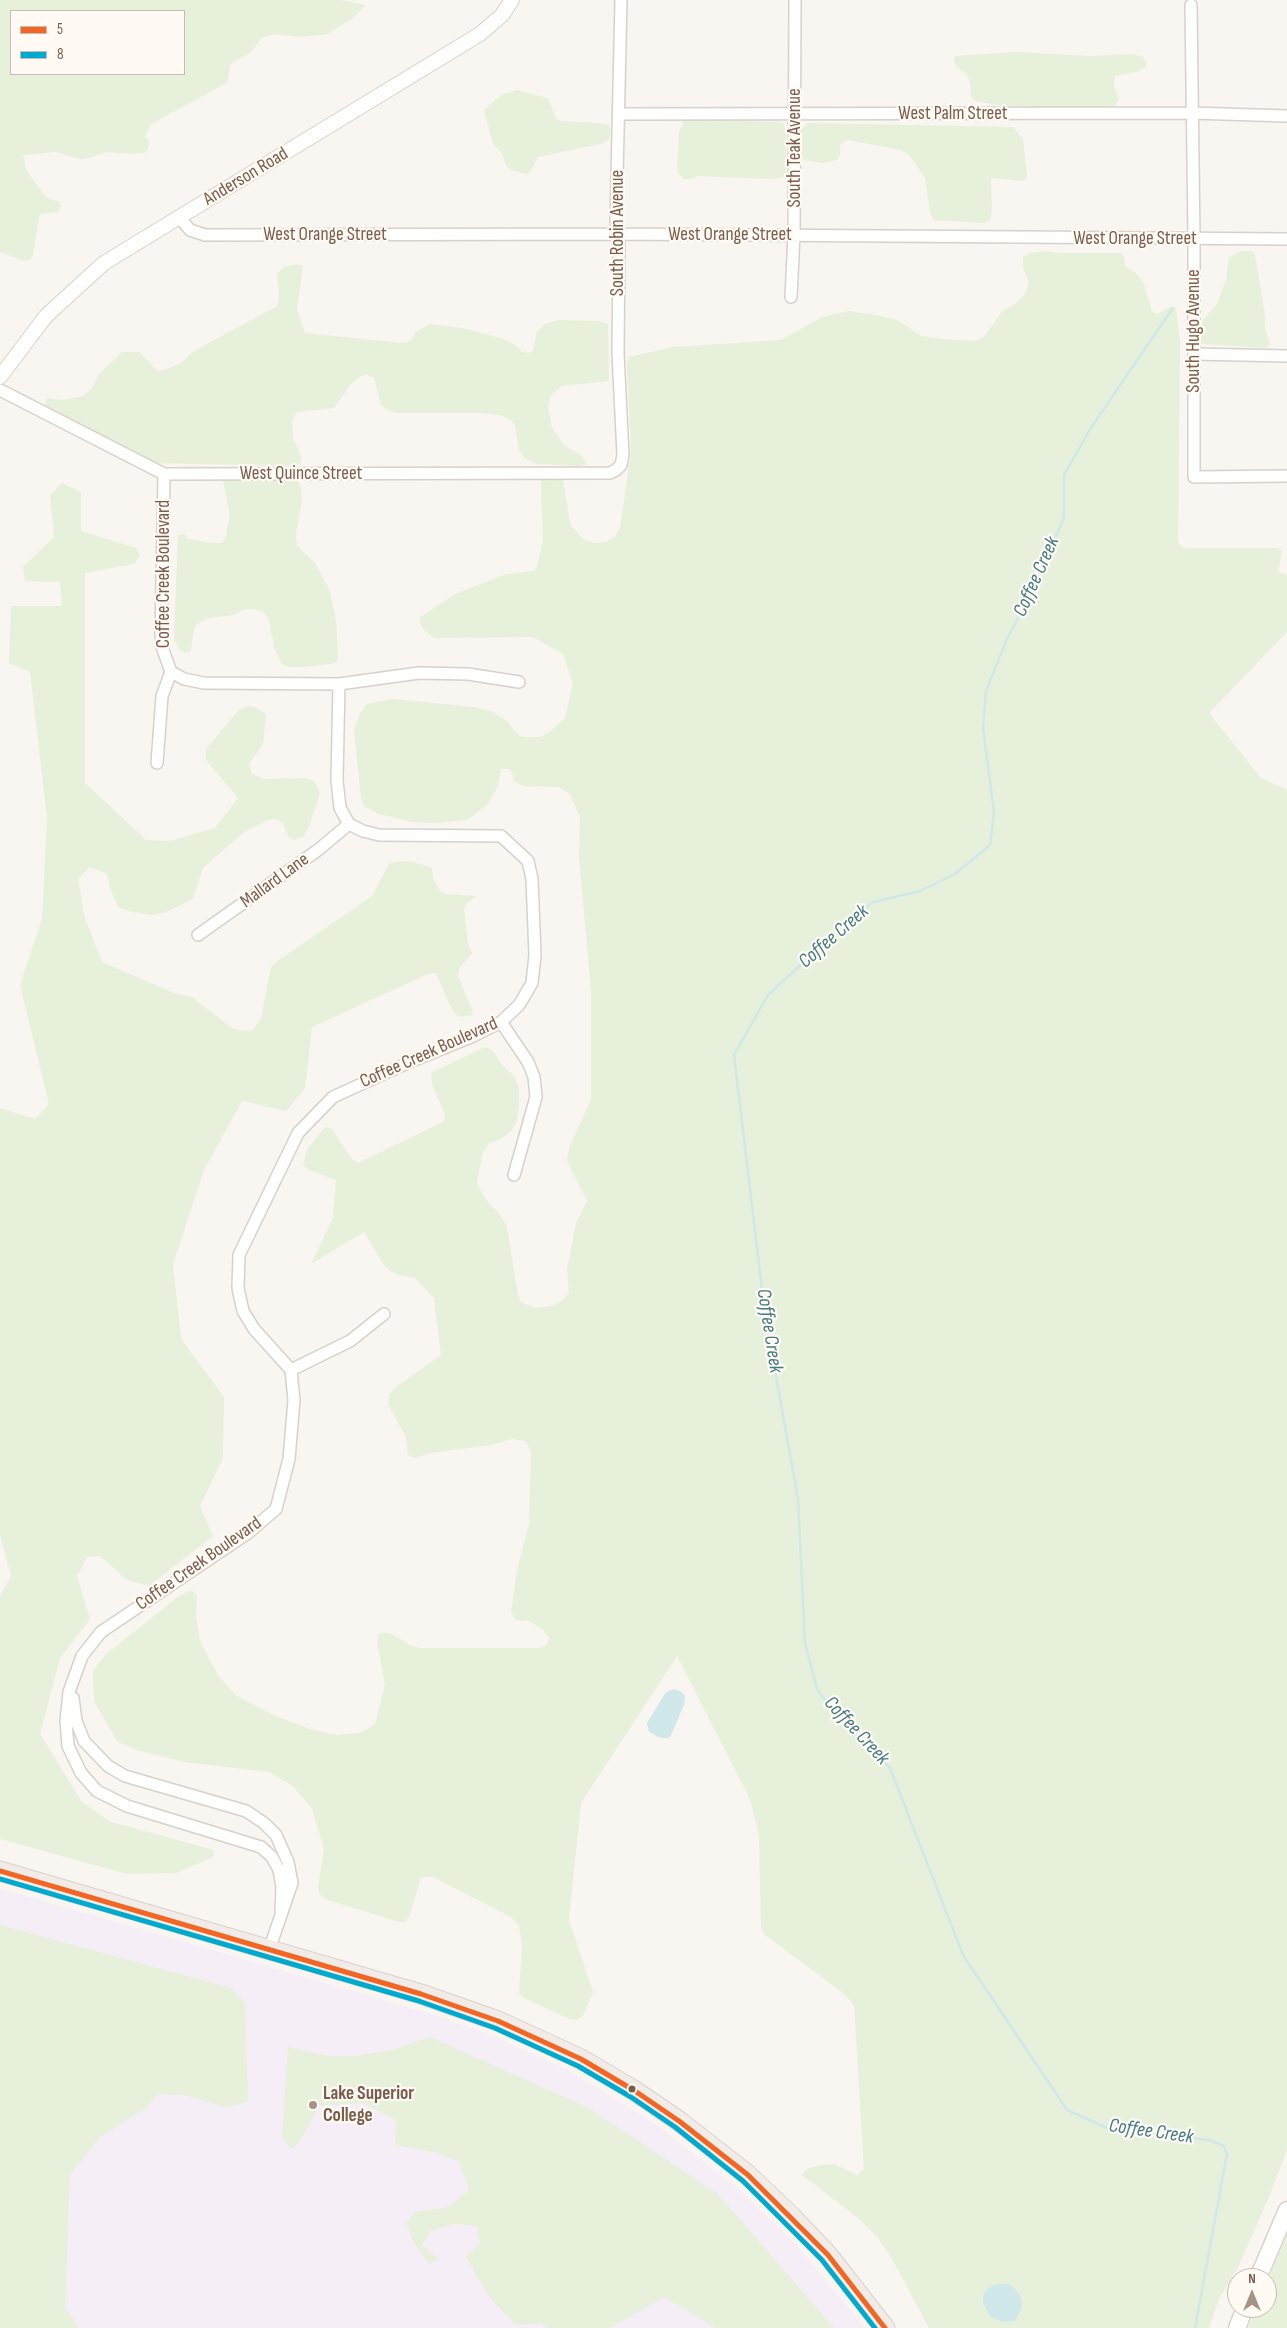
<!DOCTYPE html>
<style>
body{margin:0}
#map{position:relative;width:1287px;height:2328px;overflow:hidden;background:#f9f5f0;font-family:"Sofia Sans Condensed",sans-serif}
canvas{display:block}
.legend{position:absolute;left:10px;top:10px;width:175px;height:65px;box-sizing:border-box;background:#fffaf3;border:1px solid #cabbb1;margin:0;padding:6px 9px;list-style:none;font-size:15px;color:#7a5c4d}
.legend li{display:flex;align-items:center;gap:10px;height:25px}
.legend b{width:25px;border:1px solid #cabbb1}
.north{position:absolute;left:1227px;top:2268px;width:50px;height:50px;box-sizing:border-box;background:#fffaf3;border:1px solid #cabbb1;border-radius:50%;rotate:0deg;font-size:14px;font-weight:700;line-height:20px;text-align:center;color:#7a5c4d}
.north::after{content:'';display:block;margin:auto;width:18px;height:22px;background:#a69286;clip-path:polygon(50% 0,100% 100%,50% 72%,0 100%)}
</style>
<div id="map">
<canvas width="1287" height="2328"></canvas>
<ul class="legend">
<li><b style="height:6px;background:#f26522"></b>5</li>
<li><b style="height:6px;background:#00a9ce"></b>8</li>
</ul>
<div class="north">N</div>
</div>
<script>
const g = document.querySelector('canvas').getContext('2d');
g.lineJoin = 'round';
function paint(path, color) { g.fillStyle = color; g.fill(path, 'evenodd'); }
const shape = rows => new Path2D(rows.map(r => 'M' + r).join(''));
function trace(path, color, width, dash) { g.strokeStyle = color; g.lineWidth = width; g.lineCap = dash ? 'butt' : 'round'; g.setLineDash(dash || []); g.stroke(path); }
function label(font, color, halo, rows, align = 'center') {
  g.font = font + ' "Sofia Sans Condensed",sans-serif'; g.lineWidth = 4.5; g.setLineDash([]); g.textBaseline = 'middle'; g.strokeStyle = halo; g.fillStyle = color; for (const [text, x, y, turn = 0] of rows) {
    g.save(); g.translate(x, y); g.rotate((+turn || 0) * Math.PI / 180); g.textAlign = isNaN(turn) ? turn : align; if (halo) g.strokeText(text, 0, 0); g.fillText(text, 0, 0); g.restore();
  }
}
const education = shape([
 [0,1888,435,2015,493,2036,561,2067,600,2089,655,2124,734,2185,795,2243,865,2328,0,2328]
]);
const green = shape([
 [0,0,341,0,366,5,353,18,328,34,301,37,274,34,262,38,250,53,233,62,230,66,228,80,225,84,151,124,145,136,149,140,149,146,145,153,132,154,106,152,89,158,79,159,56,152,23,155,26,169,34,181,47,198,60,202,61,207,58,212,41,214,39,217,33,255,30,260,24,261,0,252],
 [11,11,184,11,184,74,11,74],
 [1016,52,1091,56,1134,54,1143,57,1147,64,1144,68,1136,72,1115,76,1114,85,1119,100,1114,106,1102,109,1002,106,975,101,971,97,970,83,967,74,956,67,954,61,955,56],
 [517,90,548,98,556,119,561,121,598,123,608,125,611,129,609,140,600,144,538,157,530,172,526,174,511,170,506,165,502,153,493,144,484,110,501,95],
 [694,120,783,122,786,132,786,174,783,177,774,179,697,176,692,179,684,179,677,172,679,132,684,121],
 [807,123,1013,127,1023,139,1027,177,1023,181,991,178,992,209,990,221,984,223,934,220,930,213,925,178,909,155,901,150,848,140,843,142,840,146,840,156,837,160,824,163,809,161,804,160,802,156,801,143,801,130],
 [1046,251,1058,253,1121,253,1124,257,1125,266,1136,273,1143,282,1152,311,1157,314,1173,306,1176,308,1180,341,1178,542,1182,547,1187,548,1278,548,1282,551,1278,572,1287,575,1287,632,1209,713,1261,778,1287,790,1287,2150,1269,2197,1237,2269,1219,2299,1209,2328,929,2328,891,2257,878,2238,858,2218,802,2175,807,2169,819,2165,834,2164,857,2175,864,2169,854,2005,842,1992,765,1935,761,1929,759,1835,750,1799,677,1656,581,1803,569,1920,593,1992,584,2014,578,2019,572,2020,524,1998,519,1993,522,1946,519,1926,511,1917,433,1877,425,1877,421,1878,409,1917,405,1922,399,1922,325,1899,319,1893,318,1887,324,1849,312,1809,293,1786,269,1772,184,1762,136,1750,117,1741,94,1701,93,1671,105,1655,179,1596,192,1590,197,1596,196,1616,200,1641,218,1675,235,1695,275,1716,313,1730,336,1735,360,1733,375,1724,385,1685,377,1641,378,1635,383,1633,390,1633,412,1646,421,1648,539,1648,547,1645,549,1638,543,1630,527,1620,520,1621,515,1619,511,1612,517,1570,529,1524,531,1453,526,1441,512,1439,491,1445,431,1453,415,1458,408,1455,406,1437,388,1404,389,1395,396,1387,441,1355,434,1298,415,1278,400,1275,390,1271,382,1262,364,1232,311,1264,333,1218,336,1180,307,1169,303,1164,307,1150,325,1127,331,1128,352,1159,358,1163,441,1123,445,1119,445,1115,432,1084,431,1073,485,1047,492,1050,502,1065,514,1076,519,1088,519,1106,517,1121,511,1131,501,1139,489,1143,483,1152,477,1183,484,1197,500,1215,507,1227,518,1295,521,1302,535,1308,552,1306,562,1301,569,1293,567,1269,576,1223,587,1201,567,1161,569,1148,591,1099,591,990,579,857,580,817,570,794,559,787,523,786,514,781,513,775,509,769,501,769,498,786,488,804,467,820,436,823,412,822,379,814,364,806,361,799,354,730,360,713,367,704,392,699,475,707,493,712,507,721,515,732,522,737,541,737,552,730,565,718,573,684,563,654,533,637,434,638,423,629,419,618,455,594,506,574,534,571,537,568,543,539,541,488,541,480,544,477,560,477,563,480,570,524,583,539,594,543,606,542,615,537,620,528,631,452,627,365,629,357,673,347,781,340,822,317,849,311,876,315,897,320,921,336,943,339,975,341,984,337,1002,312,1015,304,1025,294,1029,282,1023,268,1023,257,1031,253],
 [1241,251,1252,251,1255,255,1265,315,1265,329,1270,345,1266,348,1201,344,1199,339,1201,327,1203,320,1217,304,1226,280,1229,257],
 [298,264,303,266,297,309,305,333,403,343,411,341,415,333,429,324,463,328,500,338,514,344,522,352,529,353,533,351,537,332,545,324,558,320,599,321,608,324,609,381,562,386,551,395,548,407,552,428,564,445,581,455,587,464,580,466,537,464,526,459,519,451,515,425,511,420,500,415,481,413,398,413,389,411,381,405,374,378,367,375,362,375,351,384,334,408,297,412,292,421,293,438,301,456,301,462,297,466,150,463,111,440,54,412,45,405,47,398,63,400,83,396,92,388,99,374,122,352,140,352,158,372,180,364,194,351,277,306,279,297,277,274,284,267],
 [289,478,298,481,301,488,302,500,296,535,297,546,315,563,329,589,336,620,338,659,336,663,307,667,289,667,282,664,275,650,268,617,262,611,253,609,245,609,234,615,208,618,197,624,194,629,191,650,188,653,180,651,174,639,178,535,185,534,187,538,195,540,210,543,221,543,225,539,230,515,223,481,225,479],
 [62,483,81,492,81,531,136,548,140,555,134,564,85,573,85,783,146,840,170,841,215,828,238,798,206,760,206,749,239,710,248,706,258,708,266,715,263,744,249,764,252,774,264,779,305,778,314,781,320,793,309,827,303,837,294,840,289,838,283,823,275,819,268,820,244,832,203,868,193,899,166,912,152,915,132,912,118,907,111,891,107,874,90,867,78,879,85,918,102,962,174,993,192,997,232,1028,242,1031,253,1030,261,1018,271,967,279,960,372,896,389,864,395,862,410,861,427,866,432,868,433,878,440,891,445,894,476,896,467,903,464,909,468,944,472,953,460,968,458,976,473,1012,472,1015,461,1017,455,1014,452,1010,436,973,428,974,312,1027,305,1088,286,1111,242,1101,204,1170,173,1264,181,1339,224,1397,223,1458,200,1506,213,1536,149,1586,127,1580,100,1556,87,1557,77,1576,90,1619,60,1658,40,1734,82,1802,111,1822,214,1850,213,1857,176,1873,127,1874,0,1839,0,1596,11,1576,0,1535,0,1108,35,1119,49,1104,20,985,42,919,47,818,30,672,9,663,11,606,62,606,60,582,25,581,23,567,54,537,50,495],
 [0,1925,231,1988,245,2003,248,2102,226,2107,184,2095,158,2094,146,2108,99,2138,70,2175,65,2307,79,2328,0,2328],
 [430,2037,587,2107,717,2193,834,2328,715,2328,664,2297,610,2328,549,2328,541,2324,515,2325,487,2294,466,2256,480,2244,477,2226,454,2224,430,2231,422,2245,438,2259,429,2264,413,2241,406,2224,415,2212,448,2207,469,2190,459,2162,438,2153,395,2145,396,2120,363,2103,319,2106,299,2143,291,2149,282,2137,288,2047,328,2056,356,2056,393,2050],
 [1287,2235,1287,2328,1248,2328,1257,2308,1267,2308,1267,2283]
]);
const water = shape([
 [674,1689,682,1692,685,1696,684,1705,671,1735,668,1738,661,1738,649,1732,647,1723,666,1692],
 [997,2284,1009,2284,1017,2291,1021,2299,1022,2307,1015,2321,1002,2322,990,2316,983,2303,983,2295,988,2288]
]);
const stream = shape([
 [1172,309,1089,431,1064,475,1064,518,1029,597,1006,641,986,691,983,728,994,812,990,845,955,874,920,891,873,902,855,915,768,995,734,1055,765,1315,798,1499,805,1643,817,1689,837,1716,890,1768,963,1955,1067,2110,1107,2128,1209,2140,1224,2146,1227,2154,1195,2328]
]);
const minor = shape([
 [1191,5,1194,239,1194,477,1287,476],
 [619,114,1192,113,1287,116],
 [179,217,190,230,205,235,618,234,1287,239],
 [791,297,794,235,795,0],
 [1194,354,1287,356],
 [0,390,164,474,610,473,616,470,621,465,623,455,618,353,619,246,616,220,621,0],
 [164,474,161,633,162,647,171,672,184,679,204,683,339,684,337,780,340,808,349,824,363,831,379,835,501,836,528,861,532,879,535,955,532,983,519,1005,501,1022,471,1037,412,1061,333,1097,298,1133,239,1255,238,1288,243,1311,254,1329,291,1370,294,1400,289,1459,276,1509,248,1533,101,1632,82,1656,69,1692,66,1721,68,1746,81,1773,97,1791,127,1806,261,1847,272,1857,279,1870,282,1887,281,1911],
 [339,684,419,673,468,674,519,682],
 [157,763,162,696,171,672],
 [198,935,318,850,349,824],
 [501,1022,528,1062,534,1077,536,1097,514,1175],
 [291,1370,350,1341,384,1314],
 [73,1698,76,1721,84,1741,108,1766,125,1776,246,1811,264,1823,276,1835,288,1862,292,1883,269,1950]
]);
const tertiary = shape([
 [0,377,46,316,104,263,480,34,502,15,512,0]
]);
const secondary = shape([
 [1258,2278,1287,2210],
 [1237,2328,1245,2308]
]);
const trunk = shape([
 [0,1871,421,1994,498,2021,581,2059,635,2091,679,2121,748,2175,791,2216,828,2255,885,2328]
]);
const bus1 = shape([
 [0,1871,421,1994,498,2021,581,2059,635,2091,679,2121,748,2175,828,2255,885,2328]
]);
const bus2 = shape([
 [0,1879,419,2001,495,2028,578,2066,631,2097,675,2127,743,2181,822,2260,875,2328]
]);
const markers = [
 [632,2089,4.5,"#7a5c4d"],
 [313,2105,5,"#a69286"]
];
const streetNames = [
 ["West Palm Street",953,114],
 ["South Teak Avenue",795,148,-90],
 ["Anderson Road",246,177,-31],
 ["South Robin Avenue",618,233,-90],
 ["West Orange Street",325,235],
 ["West Orange Street",730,235],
 ["West Orange Street",1135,239],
 ["South Hugo Avenue",1194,331,-90],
 ["West Quince Street",301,474],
 ["Coffee Creek Boulevard",164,574,-90],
 ["Mallard Lane",275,881,-36],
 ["Coffee Creek Boulevard",429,1053,-24],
 ["Coffee Creek Boulevard",199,1564,-35]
];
const poiNames = [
 ["Lake Superior",323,2094],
 ["College",323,2116]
];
const waterNames = [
 ["Coffee Creek",1037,577,-66],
 ["Coffee Creek",834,937,-41],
 ["Coffee Creek",769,1331,81],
 ["Coffee Creek",856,1731,47],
 ["Coffee Creek",1151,2132,8]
];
paint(education, '#f6eef6');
paint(green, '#e7f0db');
paint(water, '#d0e8ea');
trace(stream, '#d0e8ea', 2.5);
trace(minor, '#d7d1cb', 14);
trace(tertiary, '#d7d1cb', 16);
trace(secondary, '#d9d2cb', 19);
trace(trunk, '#dad1cc', 21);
trace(minor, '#fefefd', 11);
trace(tertiary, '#fefefd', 14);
trace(secondary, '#fefefd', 16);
trace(trunk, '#f2ece8', 19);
trace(bus1, '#f26522', 5);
trace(bus2, '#00a9ce', 5);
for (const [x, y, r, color] of markers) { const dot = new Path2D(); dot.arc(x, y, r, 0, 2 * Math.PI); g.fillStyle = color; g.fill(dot); trace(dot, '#fffaf3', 2); }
label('19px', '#7a5c4d', '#fffaf3', streetNames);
label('bold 19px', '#7a5c4d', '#fffaf3', poiNames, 'left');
label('italic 20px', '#437c86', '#fffaf3', waterNames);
</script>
